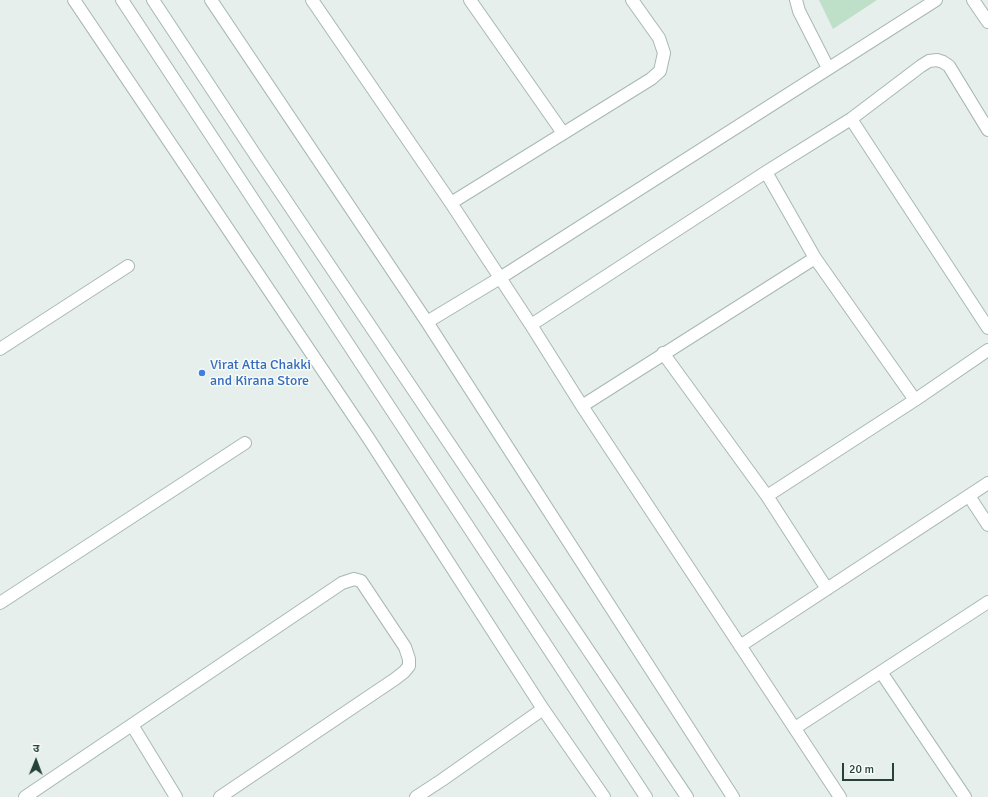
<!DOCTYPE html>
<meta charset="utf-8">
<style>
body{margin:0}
#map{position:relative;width:988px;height:797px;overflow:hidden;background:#e6efeb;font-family:Signika,"Noto Sans Devanagari",sans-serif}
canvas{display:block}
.north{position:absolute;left:16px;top:741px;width:40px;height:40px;-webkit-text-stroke:3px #f7fbf9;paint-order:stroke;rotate:1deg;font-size:11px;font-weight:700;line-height:16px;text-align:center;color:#24423a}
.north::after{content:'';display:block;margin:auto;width:14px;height:18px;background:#24423a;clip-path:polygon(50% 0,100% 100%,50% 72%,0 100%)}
.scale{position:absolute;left:842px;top:763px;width:52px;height:18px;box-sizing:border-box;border:2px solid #24423a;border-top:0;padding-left:5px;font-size:12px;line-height:14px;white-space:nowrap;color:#24423a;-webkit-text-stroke:3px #f7fbf9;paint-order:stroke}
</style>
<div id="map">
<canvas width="988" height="797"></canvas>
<div class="north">उ</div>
<div class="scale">20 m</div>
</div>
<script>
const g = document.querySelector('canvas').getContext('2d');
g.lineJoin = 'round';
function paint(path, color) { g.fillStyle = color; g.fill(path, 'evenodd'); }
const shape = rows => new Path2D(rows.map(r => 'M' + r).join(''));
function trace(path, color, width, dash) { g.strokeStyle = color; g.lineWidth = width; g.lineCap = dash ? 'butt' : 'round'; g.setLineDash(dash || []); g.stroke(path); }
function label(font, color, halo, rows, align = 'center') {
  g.font = font + ' Signika,sans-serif'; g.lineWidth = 3; g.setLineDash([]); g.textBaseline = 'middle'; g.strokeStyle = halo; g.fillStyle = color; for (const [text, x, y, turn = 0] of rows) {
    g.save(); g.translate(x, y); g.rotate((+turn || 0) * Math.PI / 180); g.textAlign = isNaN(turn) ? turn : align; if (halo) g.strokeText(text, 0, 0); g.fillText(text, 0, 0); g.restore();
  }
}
const green = shape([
 [819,0,877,0,833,29]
]);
const minor = shape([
 [74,0,369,439,543,709,604,797],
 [122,0,646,797],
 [153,0,256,156,687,797],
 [211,0,427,322,733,797],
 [312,0,451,203,531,325,582,406,840,797],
 [470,0,563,133],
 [796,0,799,11,828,68],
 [973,0,988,22],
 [851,119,988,328],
 [766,172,815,258,915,400],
 [451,203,651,79,660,71,664,53,659,38,632,0],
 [427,322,500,278,936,0],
 [531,325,766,172,851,119,921,66,929,61,937,60,943,62,949,66,988,130],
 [0,349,128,266],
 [663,353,767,496,827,589],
 [582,406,815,258],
 [767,496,915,400,988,350],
 [969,496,988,525],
 [0,603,245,443],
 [740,646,988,483],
 [881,672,965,797],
 [132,725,176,797],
 [795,728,988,602],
 [25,797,342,583,354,579,361,581,405,647,409,659,409,666,404,672,395,679,220,797],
 [416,797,442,780,543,709]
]);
const markers = [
 [202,373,4,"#3f7fe0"]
];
const shopNames = [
 ["Virat Atta Chakki",210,365],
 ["and Kirana Store",210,381]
];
paint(green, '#bfe0c8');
trace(minor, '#a8b8b2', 14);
trace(minor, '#fff', 12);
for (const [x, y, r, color] of markers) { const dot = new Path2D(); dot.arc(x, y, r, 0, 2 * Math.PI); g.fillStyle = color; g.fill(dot); trace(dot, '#f7fbf9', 1.5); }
label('14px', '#366cbe', '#f7fbf9', shopNames, 'left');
</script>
